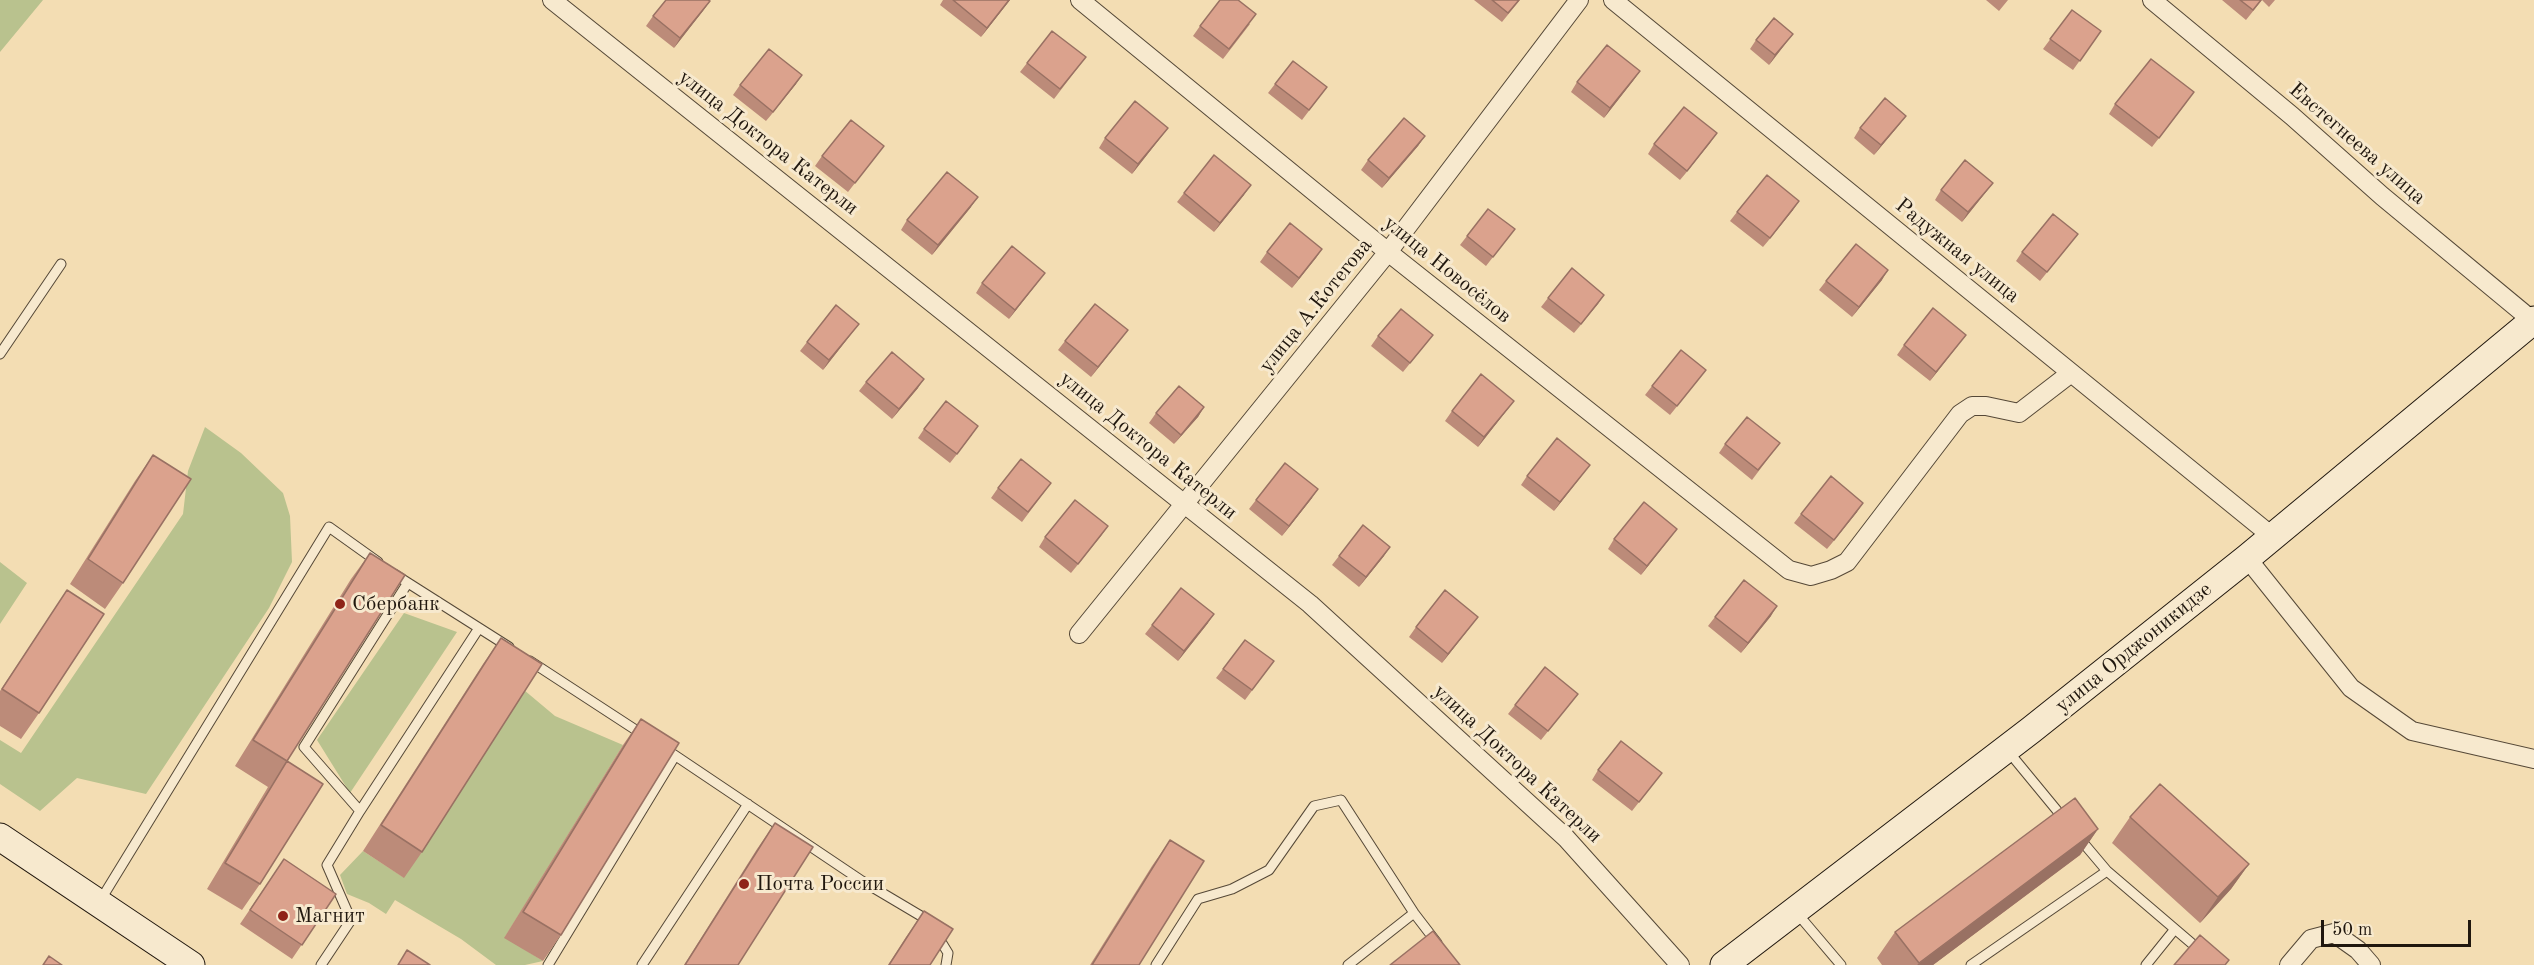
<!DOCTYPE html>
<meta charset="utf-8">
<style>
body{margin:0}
#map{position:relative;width:2534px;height:965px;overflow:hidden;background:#f3ddb3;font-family:"Old Standard TT",serif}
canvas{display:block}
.scale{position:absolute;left:2321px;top:920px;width:150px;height:27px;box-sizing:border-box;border:3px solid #20170e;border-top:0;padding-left:8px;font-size:18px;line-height:21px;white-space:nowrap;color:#20170e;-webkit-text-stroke:4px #f7e9ce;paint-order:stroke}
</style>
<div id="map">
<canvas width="2534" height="965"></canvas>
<div class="scale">50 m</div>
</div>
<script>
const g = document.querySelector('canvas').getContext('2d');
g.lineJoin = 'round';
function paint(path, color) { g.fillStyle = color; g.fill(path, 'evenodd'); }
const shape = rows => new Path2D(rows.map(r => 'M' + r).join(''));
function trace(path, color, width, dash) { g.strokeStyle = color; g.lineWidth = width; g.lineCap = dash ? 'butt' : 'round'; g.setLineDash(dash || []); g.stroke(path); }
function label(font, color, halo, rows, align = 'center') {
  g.font = font + ' "Old Standard TT",serif'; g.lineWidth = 6; g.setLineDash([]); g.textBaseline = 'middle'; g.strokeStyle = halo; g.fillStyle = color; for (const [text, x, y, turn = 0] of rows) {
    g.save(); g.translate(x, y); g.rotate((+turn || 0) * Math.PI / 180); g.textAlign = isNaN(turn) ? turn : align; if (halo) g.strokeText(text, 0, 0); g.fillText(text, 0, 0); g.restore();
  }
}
const green = shape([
 [0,0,43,0,0,52],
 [205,427,241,453,283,493,290,516,292,562,269,608,146,794,77,778,40,811,0,784,0,740,21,753,183,514,188,471],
 [0,562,27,583,0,624],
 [404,613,457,632,350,793,317,740],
 [524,690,555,716,623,745,505,937,543,961,525,965,496,965,461,939,395,900,386,914,369,903,347,894,340,875,363,851,403,877]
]);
const lane = shape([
 [0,354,61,264],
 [394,574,509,647],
 [530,661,645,736],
 [664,748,862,881,926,919,929,924],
 [2008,751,2064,819],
 [360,811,479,628],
 [2080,839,2107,871,2217,965],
 [100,901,329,527,378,562],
 [1796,912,1841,965],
 [937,935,948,953,946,965],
 [321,965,351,920,327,865,360,811,304,747,407,584],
 [548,965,675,756],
 [642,965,748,804],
 [1156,965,1198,899,1232,889,1269,870,1314,806,1341,800,1414,913,1437,943],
 [1348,965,1414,913],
 [1971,965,2107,871],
 [2146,965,2175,929]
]);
const street = shape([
 [552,0,1310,604,1566,838,1680,965],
 [1080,0,1388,252,1789,570,1811,576,1831,570,1847,562,1960,414,1972,406,1986,406,2019,413,2071,373],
 [1613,0,2273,537],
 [2152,0,2292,116,2382,196,2533,321],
 [2247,558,2351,688,2412,731,2534,759],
 [1079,634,1388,252,1579,0],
 [2289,965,2311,939,2334,933,2358,950,2371,965]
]);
const secondary = shape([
 [0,837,191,965],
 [1724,965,2031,730,2247,558,2534,320]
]);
const wall = shape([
 [943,0,1010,0,981,37,940,5],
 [1474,0,1520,0,1502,22],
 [1986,0,2008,0,1999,11],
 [2222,0,2275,0,2269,7,2262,0,2246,20],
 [710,1,674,48,646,26,653,16],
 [2072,10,2101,31,2073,70,2043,49],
 [1250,24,1223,59,1193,36,1200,26],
 [1756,40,1786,43,1769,65,1750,49],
 [1086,57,1054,99,1020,72,1027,63],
 [1640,71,1604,118,1571,92,1577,82],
 [796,84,766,121,733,95,740,85],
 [1275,84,1327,87,1302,120,1268,93],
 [2187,102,2152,147,2109,114,2115,104],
 [1906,116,1899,125,1874,155,1854,138,1860,128],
 [1168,128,1132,174,1099,148,1105,138],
 [1425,136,1418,146,1382,188,1361,170,1368,160],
 [1710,143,1680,180,1648,154,1654,144],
 [877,155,848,192,815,166,822,156],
 [1993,183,1962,222,1935,200,1941,190],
 [1184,193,1244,195,1214,232,1177,202],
 [971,207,932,255,901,230,907,220],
 [1793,210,1763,247,1730,221,1737,212],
 [1515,229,1486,266,1460,245,1467,236],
 [2071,243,2040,281,2016,261,2022,252],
 [1322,249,1292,288,1260,262,1267,252],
 [1045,273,1009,319,976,293,982,283],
 [1882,280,1852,317,1819,290,1826,281],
 [1604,295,1574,333,1541,307,1548,298],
 [1128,330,1091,377,1058,350,1065,341],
 [852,333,823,370,800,351,807,342],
 [1433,335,1403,372,1371,346,1378,336],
 [1959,344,1930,381,1897,355,1904,345],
 [1699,379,1670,415,1645,395,1652,386],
 [866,382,918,388,892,419,859,391],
 [1514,401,1478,447,1445,421,1452,411],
 [1204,407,1198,417,1174,444,1149,423,1156,413],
 [924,429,972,435,950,463,918,438],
 [1725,444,1773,452,1752,480,1719,453],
 [153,455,123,583,105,609,70,584,135,481],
 [1583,474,1554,511,1521,485,1527,476],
 [1051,483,1022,522,991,498,998,488],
 [1312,498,1282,536,1249,509,1256,500],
 [1857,512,1827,549,1794,523,1801,514],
 [1108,526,1071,573,1039,547,1045,537],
 [1677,529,1641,575,1608,549,1614,539],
 [370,553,287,761,268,787,235,766,351,579],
 [1339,556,1384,556,1359,587,1332,565],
 [67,590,39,713,21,739,0,726,0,691],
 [1771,616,1741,653,1708,626,1715,617],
 [1208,623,1178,661,1145,634,1152,625],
 [1471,626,1442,663,1409,637,1416,627],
 [501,638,422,852,404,878,363,851,483,664],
 [1274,661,1245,700,1216,678,1223,669],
 [1578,694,1541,740,1508,714,1515,705],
 [641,719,561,935,543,961,504,938,623,745],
 [287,761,260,884,242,910,207,889,268,787],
 [1598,770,1662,773,1632,811,1592,780],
 [2130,817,2249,864,2231,889,2200,923,2112,843],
 [775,823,738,965,684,965,757,849],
 [2098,829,2080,855,1933,965,1882,965,1877,958,1895,932],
 [1170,840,1139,965,1090,965,1152,866],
 [284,859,336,894,292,959,240,924],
 [924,911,930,965,888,965,906,937]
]);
const shadedWall = shape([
 [1009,0,1010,0,981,37,987,28],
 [710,1,703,11,674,48,680,38],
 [1793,34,1786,43,1769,65,1775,55],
 [1640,71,1633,81,1604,118,1610,108],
 [802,75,796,84,766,121,773,112],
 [1906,116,1899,125,1874,155,1881,145],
 [1168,128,1161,137,1132,174,1138,164],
 [1717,133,1710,143,1680,180,1687,171],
 [1425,136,1418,146,1382,188,1389,178],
 [1993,183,1986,192,1962,222,1968,212],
 [1251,185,1244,195,1214,232,1220,223],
 [978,197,971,207,932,255,938,245],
 [1799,201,1793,210,1763,247,1770,238],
 [1322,249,1316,258,1292,288,1299,278],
 [1888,270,1882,280,1852,317,1859,307],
 [1045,273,1038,282,1009,319,1015,310],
 [1604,295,1598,304,1574,333,1581,324],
 [859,324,852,333,823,370,829,360],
 [1128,330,1121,339,1091,377,1098,367],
 [1966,335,1959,344,1930,381,1936,372],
 [924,379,918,388,892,419,899,409],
 [1514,401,1507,410,1478,447,1484,437],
 [1204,407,1198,417,1174,444,1181,435],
 [1590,465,1583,474,1554,511,1560,502],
 [1318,489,1312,498,1282,536,1289,526],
 [1863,503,1857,512,1827,549,1834,540],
 [1108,526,1101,536,1071,573,1078,564],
 [1677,529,1670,538,1641,575,1647,566],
 [1390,547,1384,556,1359,587,1366,577],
 [1777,606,1771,616,1741,653,1748,643],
 [1214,614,1208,623,1178,661,1184,651],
 [1478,617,1471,626,1442,663,1448,654],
 [2098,829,2080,855,1933,965,1917,965],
 [2249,864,2231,889,2200,923,2218,897]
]);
const building = shape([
 [666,0,708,0,710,1,680,38,653,16,666,0],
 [953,0,1009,0,987,28,953,0],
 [1220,0,1238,0,1256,14,1229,49,1200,26,1220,0],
 [1492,0,1519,0,1508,13,1492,0],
 [2240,0,2261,0,2253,10,2240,0],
 [2072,10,2101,31,2080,61,2050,39,2072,10],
 [1774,18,1793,34,1775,55,1756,40,1774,18],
 [1052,31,1086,57,1060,89,1027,63,1052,31],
 [1607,45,1640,71,1610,108,1577,82,1607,45],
 [769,49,802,75,773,112,740,85,769,49],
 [2151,59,2194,92,2159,138,2115,104,2151,59],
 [1293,61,1327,87,1309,110,1275,84,1293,61],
 [1885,98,1906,116,1881,145,1860,128,1885,98],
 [1135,101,1168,128,1138,164,1105,138,1135,101],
 [1684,107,1717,133,1687,171,1654,144,1684,107],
 [1404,118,1425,136,1389,178,1368,160,1404,118],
 [851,120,884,146,855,183,822,156,851,120],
 [1214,155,1251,185,1220,223,1184,193,1214,155],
 [1965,160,1993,183,1968,212,1941,190,1965,160],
 [947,172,978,197,938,245,907,220,947,172],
 [1767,175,1799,201,1770,238,1737,212,1767,175],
 [1488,209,1515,229,1493,257,1467,236,1488,209],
 [2053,214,2078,234,2047,272,2022,252,2053,214],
 [1290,223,1322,249,1299,278,1267,252,1290,223],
 [1856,244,1888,270,1859,307,1826,281,1856,244],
 [1012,246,1045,273,1015,310,982,283,1012,246],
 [1572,268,1604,295,1581,324,1548,298,1572,268],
 [1095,304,1128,330,1098,367,1065,341,1095,304],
 [836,305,859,324,829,360,807,342,836,305],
 [1933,308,1966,335,1936,372,1904,345,1933,308],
 [1401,309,1433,335,1410,363,1378,336,1401,309],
 [1681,350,1706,370,1677,406,1652,386,1681,350],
 [892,352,924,379,899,409,866,382,892,352],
 [1481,374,1514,401,1484,437,1452,411,1481,374],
 [1179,386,1204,407,1181,435,1156,413,1179,386],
 [946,401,978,426,957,454,924,429,946,401],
 [1747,417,1780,443,1758,470,1725,444,1747,417],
 [1557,438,1590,465,1560,502,1527,476,1557,438],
 [153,455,191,479,123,583,88,559,153,455],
 [1021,459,1051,483,1028,512,998,488,1021,459],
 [1285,463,1318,489,1289,526,1256,500,1285,463],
 [1831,476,1863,503,1834,540,1801,514,1831,476],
 [1075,500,1108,526,1078,564,1045,537,1075,500],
 [1644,502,1677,529,1647,566,1614,539,1644,502],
 [1363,525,1390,547,1366,577,1339,556,1363,525],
 [370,553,405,575,287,761,253,740,370,553],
 [1744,580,1777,606,1748,643,1715,617,1744,580],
 [1181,588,1214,614,1184,651,1152,625,1181,588],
 [67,590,104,614,39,713,2,689,67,590],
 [1445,590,1478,617,1448,654,1416,627,1445,590],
 [501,638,542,664,422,852,381,825,501,638],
 [1245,640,1274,661,1252,690,1223,669,1245,640],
 [1545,667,1578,694,1548,731,1515,705,1545,667],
 [641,719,679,743,561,935,523,912,641,719],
 [1621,741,1662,773,1639,802,1598,770,1621,741],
 [287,761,323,784,260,884,225,863,287,761],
 [2160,784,2249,864,2218,897,2130,817,2160,784],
 [2075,798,2098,829,1919,963,1895,932,2075,798],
 [775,823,813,847,738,965,685,965,775,823],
 [1170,840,1204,861,1139,965,1092,965,1170,840],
 [284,859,336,894,302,945,250,910,284,859],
 [924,911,953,929,930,965,889,965,924,911],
 [1433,931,1460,965,1390,965,1433,931],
 [2200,935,2229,960,2225,965,2174,965,2200,935],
 [407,950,430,965,398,965,407,950],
 [49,956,62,965,43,965,49,956]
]);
const markers = [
 [340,604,6,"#8f2418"],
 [744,884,6,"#8f2418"],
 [283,916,6,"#8f2418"]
];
const streetNames = [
 ["улица Доктора Катерли",768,143,38],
 ["Евстегнеева улица",2357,144,41],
 ["Радужная улица",1957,251,39],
 ["улица Новосёлов",1447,270,39],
 ["улица А.Котегова",1316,306,-51],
 ["улица Доктора Катерли",1148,446,39],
 ["улица Орджоникидзе",2134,648,-39],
 ["улица Доктора Катерли",1517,764,43]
];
const poiNames = [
 ["Сбербанк",352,604],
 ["Почта России",756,884],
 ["Магнит",295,916]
];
paint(green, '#b9c28e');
trace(lane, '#554837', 11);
trace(street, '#554837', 20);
trace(secondary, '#20170e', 29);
trace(lane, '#f7e9ce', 9);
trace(street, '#f7e9ce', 18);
trace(secondary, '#f7e9ce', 27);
paint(wall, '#bc8b79');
paint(shadedWall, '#997163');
paint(building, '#dba28d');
trace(building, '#997163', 1.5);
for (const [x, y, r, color] of markers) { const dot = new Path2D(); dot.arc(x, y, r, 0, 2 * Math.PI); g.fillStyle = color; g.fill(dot); trace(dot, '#f7e9ce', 2); }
label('21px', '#20170e', '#f7e9ce', streetNames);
label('21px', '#20170e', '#f7e9ce', poiNames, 'left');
</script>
